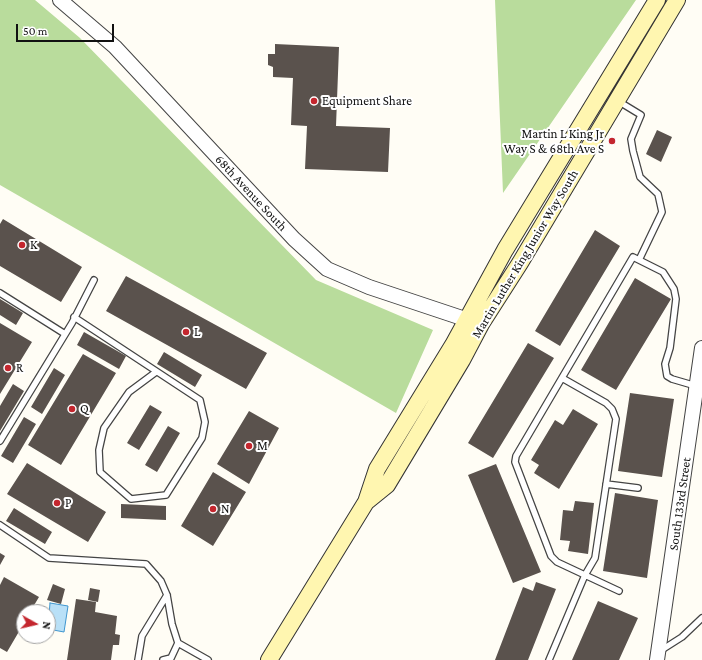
<!DOCTYPE html>
<style>
body{margin:0}
#map{position:relative;width:702px;height:660px;overflow:hidden;background:#fffdf5;font-family:"Crimson Pro",serif}
canvas{display:block}
.north{position:absolute;left:16px;top:604px;width:40px;height:40px;box-sizing:border-box;background:#fff;border:1px solid #a0a0a0;border-radius:50%;rotate:98deg;font-size:11px;font-weight:700;line-height:16px;text-align:center;color:#111}
.north::after{content:'';display:block;margin:auto;width:14px;height:18px;background:#c4262e;clip-path:polygon(50% 0,100% 100%,50% 72%,0 100%)}
.scale{position:absolute;left:16px;top:24px;width:98px;height:18px;box-sizing:border-box;border:2px solid #111;border-top:0;padding-left:5px;font-size:12px;line-height:14px;white-space:nowrap;color:#111;-webkit-text-stroke:3px #fff;paint-order:stroke}
</style>
<div id="map">
<canvas width="702" height="660"></canvas>
<div class="north">N</div>
<div class="scale">50 m</div>
</div>
<script>
const g = document.querySelector('canvas').getContext('2d');
g.lineJoin = 'round';
function paint(path, color) { g.fillStyle = color; g.fill(path, 'evenodd'); }
const shape = rows => new Path2D(rows.map(r => 'M' + r).join(''));
function trace(path, color, width, dash) { g.strokeStyle = color; g.lineWidth = width; g.lineCap = dash ? 'butt' : 'round'; g.setLineDash(dash || []); g.stroke(path); }
function label(font, color, halo, rows, align = 'center') {
  g.font = font + ' "Crimson Pro",serif'; g.lineWidth = 4; g.setLineDash([]); g.textBaseline = 'middle'; g.strokeStyle = halo; g.fillStyle = color; for (const [text, x, y, turn = 0] of rows) {
    g.save(); g.translate(x, y); g.rotate((+turn || 0) * Math.PI / 180); g.textAlign = isNaN(turn) ? turn : align; if (halo) g.strokeText(text, 0, 0); g.fillText(text, 0, 0); g.restore();
  }
}
const forest = shape([
 [0,0,35,0,80,38,316,280,433,330,396,413,0,185],
 [495,0,636,0,503,193]
]);
const water = shape([
 [50,603,68,606,64,632,48,629,50,603]
]);
const building = shape([
 [275,44,339,47,336,126,390,128,388,172,305,169,307,126,291,125,293,78,273,77,273,67,268,65,268,54,275,54],
 [657,130,672,137,661,162,646,154],
 [3,219,82,267,61,302,0,266,0,224],
 [595,230,620,246,560,346,535,331],
 [126,276,267,353,246,389,106,311],
 [635,278,671,299,616,390,581,370],
 [0,299,23,313,16,325,0,315],
 [0,323,32,342,0,394],
 [84,332,126,356,119,369,77,345],
 [528,343,554,358,493,458,468,443],
 [164,352,202,375,195,387,157,364],
 [83,354,116,373,61,465,28,445],
 [54,368,65,375,42,414,31,407],
 [13,384,24,391,0,431,0,406],
 [630,393,674,399,662,477,618,471],
 [150,405,162,412,139,450,127,443],
 [573,409,598,424,559,489,534,473,539,465,531,460,555,420,563,425],
 [249,411,279,428,249,484,217,464],
 [24,417,36,424,13,463,1,456],
 [168,426,180,433,157,472,145,465],
 [27,463,106,512,88,542,7,494],
 [496,464,541,572,513,583,468,475],
 [213,472,246,492,213,546,181,526],
 [615,493,658,500,647,578,603,571],
 [575,501,594,503,588,554,568,551,570,541,560,540,563,510,573,511],
 [121,504,166,506,166,520,121,518],
 [14,508,52,532,45,544,6,521],
 [0,553,5,556,0,565],
 [4,577,39,597,30,612,24,612,24,623,7,652,0,648,0,585],
 [536,582,556,589,528,660,495,660,523,587,533,591],
 [53,584,65,589,61,604,47,600],
 [90,588,100,590,98,602,88,600],
 [76,599,96,602,95,612,117,616,115,634,120,635,119,645,113,645,111,660,67,660],
 [598,601,638,618,619,660,572,660]
]);
const service = shape([
 [618,101,641,115,631,139,633,151,640,177,658,194,662,212,639,260],
 [0,293,65,334],
 [74,317,200,400,205,422,202,438,166,495,131,499,100,472,99,450,104,428,129,392,156,372],
 [0,441,72,323,94,280],
 [606,484,638,488],
 [0,525,49,558,146,564,161,581,167,595,172,624,178,643,171,658,163,660],
 [619,591,557,562,551,556,515,462,516,456,633,257,663,272,674,289,676,299,670,348,665,364,667,376,672,379,696,386],
 [178,643,208,660],
 [660,651,682,637,702,618],
 [138,660,142,636,167,595],
 [549,660,585,575,595,558,616,419,612,409,606,403,562,378]
]);
const tertiary = shape([
 [60,0,115,47,294,239,327,269,369,287,477,323],
 [657,660,702,348]
]);
const secondary = shape([
 [366,502,387,485,462,360,481,324,520,263,677,0],
 [269,660,366,502,377,469,453,345,505,250,657,0]
]);
const markers = [
 [314,101,4,"#c4262e"],
 [612,141,4,"#c4262e"],
 [22,245,4,"#c4262e"],
 [186,332,4,"#c4262e"],
 [8,368,4,"#c4262e"],
 [72,409,4,"#c4262e"],
 [249,446,4,"#c4262e"],
 [57,503,4,"#c4262e"],
 [213,509,4,"#c4262e"]
];
const poiNames = [
 ["Equipment Share",322,101],
 ["Martin L King Jr",604,134,"right"],
 ["Way S & 68th Ave S",604,149,"right"],
 ["K",30,245],
 ["L",194,332],
 ["R",16,368],
 ["Q",80,409],
 ["M",257,446],
 ["P",65,503],
 ["N",221,509]
];
const streetNames = [
 ["68th Avenue South",251,193,47],
 ["Martin Luther King Junior Way South",525,254,-59],
 ["South 133rd Street",680,504,-82]
];
paint(forest, '#b9dc9c');
paint(water, '#b9e0f7');
trace(water, '#3f96cf', 1);
paint(building, '#5a524d');
trace(service, '#444', 8);
trace(tertiary, '#444', 16);
trace(secondary, '#333', 18);
trace(service, '#fff', 5.5);
trace(tertiary, '#fff', 14);
trace(secondary, '#fff6b0', 16);
for (const [x, y, r, color] of markers) { const dot = new Path2D(); dot.arc(x, y, r, 0, 2 * Math.PI); g.fillStyle = color; g.fill(dot); trace(dot, '#fff', 1.5); }
label('13px', '#111', '#fff', poiNames, 'left');
label('13px', '#111', '#fff', streetNames);
</script>
